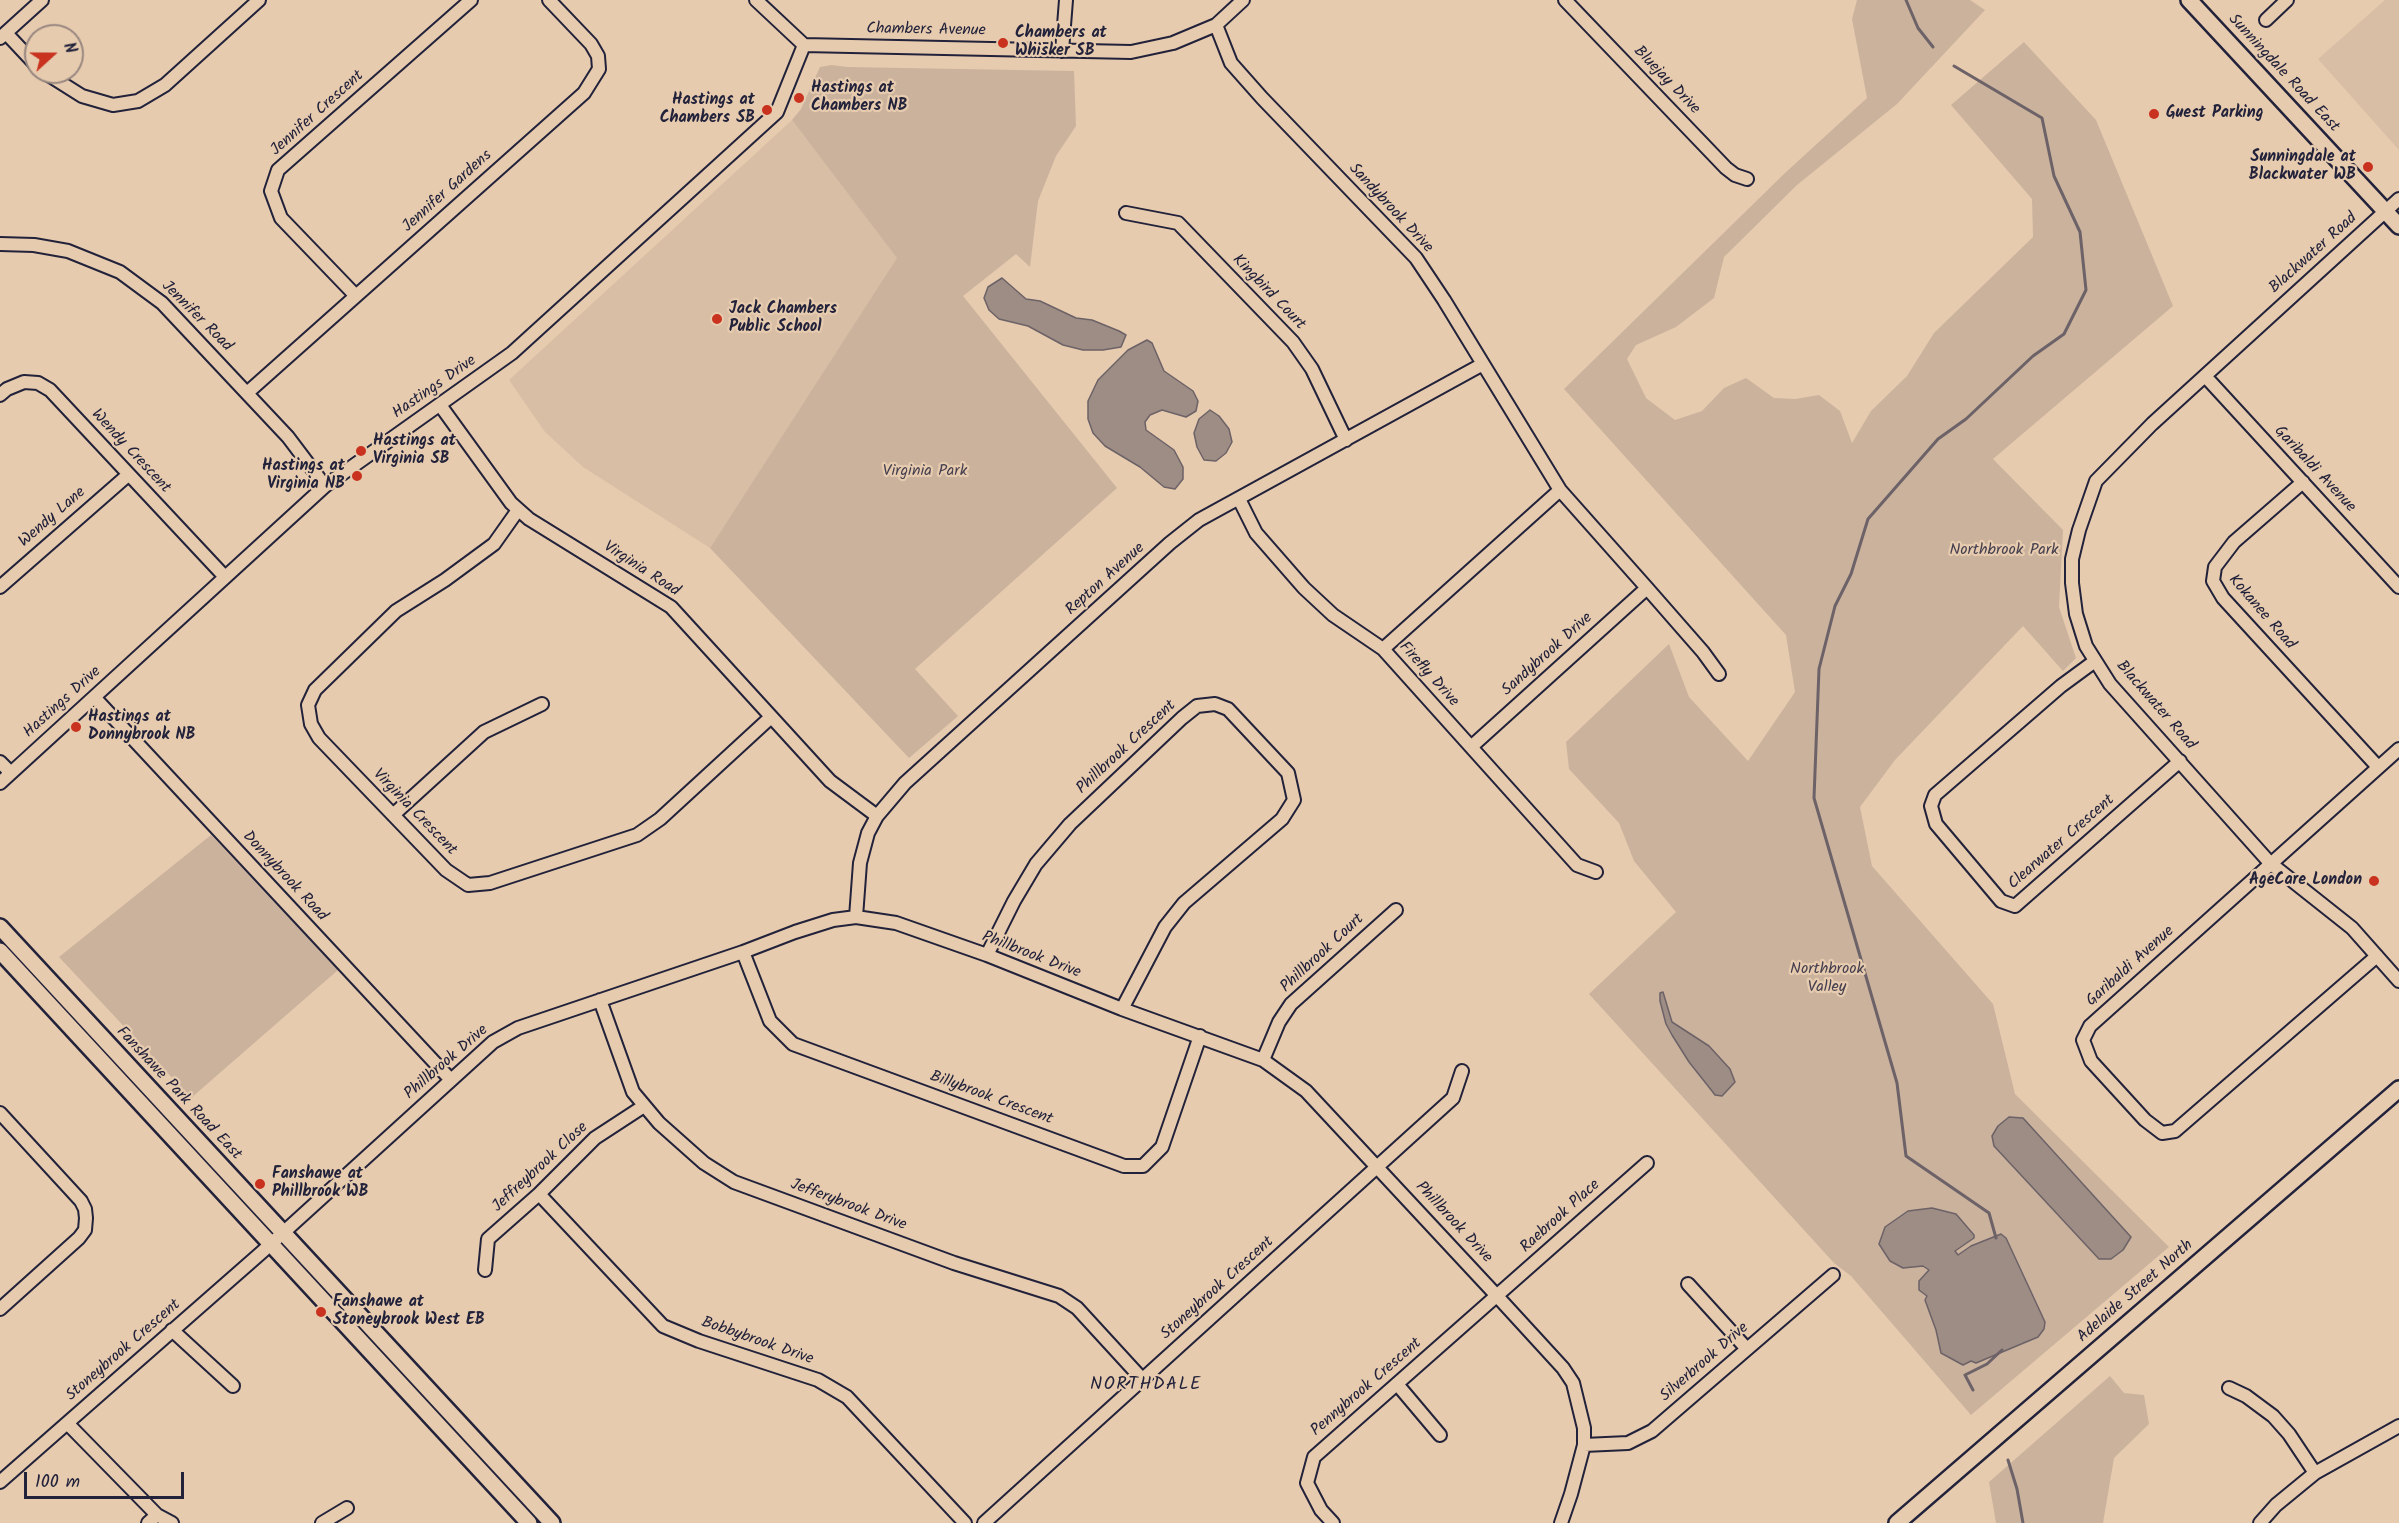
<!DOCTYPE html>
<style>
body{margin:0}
#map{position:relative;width:2399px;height:1523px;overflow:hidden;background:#e7cbae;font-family:Kalam,sans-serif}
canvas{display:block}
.north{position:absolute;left:24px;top:24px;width:60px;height:60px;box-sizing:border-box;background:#e7cbae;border:2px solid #988780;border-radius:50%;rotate:69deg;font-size:16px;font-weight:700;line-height:24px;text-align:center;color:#22223b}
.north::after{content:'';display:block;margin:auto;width:21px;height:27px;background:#c8321e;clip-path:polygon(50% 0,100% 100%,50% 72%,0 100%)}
.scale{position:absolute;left:24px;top:1472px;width:160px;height:27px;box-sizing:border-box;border:3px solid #22223b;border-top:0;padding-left:8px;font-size:18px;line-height:21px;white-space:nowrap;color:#22223b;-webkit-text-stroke:4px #e7cbae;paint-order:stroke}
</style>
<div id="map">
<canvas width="2399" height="1523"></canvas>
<div class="north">N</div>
<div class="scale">100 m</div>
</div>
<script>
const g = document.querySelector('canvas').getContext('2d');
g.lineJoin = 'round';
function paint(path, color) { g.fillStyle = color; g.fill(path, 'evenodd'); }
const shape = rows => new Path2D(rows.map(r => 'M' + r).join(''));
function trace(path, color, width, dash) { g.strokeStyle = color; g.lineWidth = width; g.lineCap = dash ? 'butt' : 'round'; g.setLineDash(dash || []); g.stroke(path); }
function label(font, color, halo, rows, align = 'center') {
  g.font = font + ' Kalam,sans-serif'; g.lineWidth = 4.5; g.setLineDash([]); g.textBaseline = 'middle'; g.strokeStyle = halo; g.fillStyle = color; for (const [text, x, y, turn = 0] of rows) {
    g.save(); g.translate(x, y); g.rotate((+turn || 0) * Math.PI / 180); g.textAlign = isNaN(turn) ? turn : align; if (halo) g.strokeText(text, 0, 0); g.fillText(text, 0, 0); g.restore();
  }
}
const built = shape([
 [2385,0,2399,0,2399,150,2318,59],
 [792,120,898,258,710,548,583,467,545,432,509,380]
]);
const green = shape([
 [1857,0,1970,0,1985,10,1897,104,1797,185,1724,257,1714,298,1676,327,1636,345,1627,359,1646,398,1675,420,1702,411,1724,388,1746,378,1774,398,1795,399,1819,395,1840,411,1852,443,1871,411,1907,376,1934,333,2033,237,2032,199,1951,105,2024,42,2096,120,2173,306,1993,459,2063,530,2059,607,2076,658,2063,671,2023,626,1895,760,1860,807,1872,866,1993,1004,2015,1094,2169,1247,1971,1415,1851,1276,1834,1263,1589,994,1676,912,1634,861,1619,823,1569,769,1566,742,1669,644,1689,697,1748,761,1795,692,1786,635,1564,389,1785,173,1867,98,1852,19],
 [832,65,847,67,1074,71,1076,126,1056,156,1038,201,1030,267,1016,254,963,296,1117,488,915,669,958,716,909,758,710,548,897,258,792,120,801,109,820,67],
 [211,835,338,970,191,1098,59,957],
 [2110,1376,2124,1393,2144,1395,2149,1424,2114,1458,2103,1523,1996,1523,1989,1482]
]);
const water = shape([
 [1002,278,1026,299,1040,301,1076,318,1092,320,1119,331,1126,335,1121,347,1103,350,1083,350,1063,345,1028,326,999,319,989,310,984,298,988,287,1002,278],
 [1147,340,1152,343,1164,371,1193,391,1198,401,1196,411,1186,417,1162,410,1150,415,1145,422,1146,430,1174,450,1183,467,1183,479,1175,489,1164,487,1140,467,1105,446,1093,433,1088,419,1088,401,1098,380,1128,350,1147,340],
 [1210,410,1219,416,1229,429,1232,442,1226,453,1216,461,1204,460,1197,447,1194,433,1199,419,1210,410],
 [1663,992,1672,1022,1709,1046,1730,1069,1735,1082,1722,1096,1715,1095,1712,1091,1689,1062,1672,1035,1666,1024,1660,1001,1660,993,1663,992],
 [2009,1117,2023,1118,2131,1237,2123,1250,2111,1259,2099,1259,1994,1146,1992,1136,1998,1126,2009,1117],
 [1932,1208,1956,1214,1974,1235,1974,1238,1955,1251,1958,1255,1971,1246,2001,1234,2006,1238,2045,1322,2044,1329,2038,1337,1976,1363,1971,1361,1963,1365,1941,1353,1936,1330,1925,1300,1927,1296,1919,1290,1919,1281,1929,1270,1923,1266,1903,1268,1890,1261,1879,1244,1885,1227,1908,1211,1932,1208]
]);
const stream = shape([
 [1906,0,1918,28,1933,47],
 [1954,66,2042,118,2054,176,2080,232,2086,290,2064,334,2033,356,1966,419,1938,439,1868,519,1851,574,1835,606,1819,669,1814,798,1897,1083,1906,1156,1989,1213,1996,1238],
 [1973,1390,1965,1375,1987,1364,2002,1350],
 [2008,1460,2017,1489,2023,1523]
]);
const minor = shape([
 [756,0,804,45,1131,52,1173,43,1216,25,1243,0],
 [1565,0,1726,168,1735,175,1747,179],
 [2266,20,2287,0],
 [1216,25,1231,63,1262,98,1416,258,1444,300,1560,490,1647,588,1703,652,1719,674],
 [6,33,36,65],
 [0,38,42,0],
 [1062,51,1066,0],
 [44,72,82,96,113,105,138,101,165,85,259,0],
 [2399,199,2152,424,2096,481,2079,530,2072,559,2072,583,2076,614,2086,646,2110,684,2270,863,2352,928,2399,981],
 [1126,213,1178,223,1293,342,1312,369,1346,440],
 [0,244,34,245,68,251,120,272,162,303,288,437,325,486],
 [356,296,281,218,271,191,278,170,471,0],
 [2205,376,2399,587],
 [247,393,584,93,599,69,598,56,591,44,549,0],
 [0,395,7,389,24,382,38,383,50,390,225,577],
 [440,405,511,503,529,519,671,607,830,781,877,816],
 [2303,482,2234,542,2215,567,2213,581,2223,598,2378,767],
 [1239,499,1256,533,1304,588,1333,615,1383,649,1577,865,1596,872],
 [518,510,494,544,445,580,396,611,315,690,308,705,311,724,319,738,446,870,468,885,490,883,637,835,660,819,771,717],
 [0,587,128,475],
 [1383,649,1560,490],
 [2095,661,2061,686,1935,795,1931,806,1936,824,2001,901,2015,906,2180,761],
 [94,697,451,1080],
 [1471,747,1647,588],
 [0,762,11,773],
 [0,783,325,486,512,353,777,112,804,45],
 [393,815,484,732,542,704],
 [856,917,860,863,868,833,877,816,905,783,1170,543,1199,520,1483,364],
 [743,952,770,1021,793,1044,1124,1166,1143,1166,1162,1147,1200,1036],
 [987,955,1014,901,1036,864,1070,824,1182,718,1197,706,1215,704,1228,709,1288,773,1294,800,1282,819,1184,903,1165,927,1122,1009],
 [2377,956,2175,1131,2162,1133,2145,1120,2091,1061,2083,1040,2090,1026,2399,749],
 [600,1000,633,1092,659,1123,704,1163,734,1182,954,1263,1059,1296,1077,1308,1143,1380],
 [1263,1060,1279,1022,1291,1004,1396,910],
 [0,1113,81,1201,85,1209,86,1218,85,1230,79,1238,0,1309],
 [539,1194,663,1326,699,1341,818,1380,847,1397,965,1523],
 [485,1270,488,1239,539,1194,595,1138,644,1106],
 [1688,1284,1747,1349],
 [172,1330,233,1386],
 [1397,1384,1440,1435],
 [2229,1388,2246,1396,2273,1416,2289,1434,2315,1473],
 [67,1423,157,1515,172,1523],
 [1584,1445,1628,1443,1652,1431,1833,1275],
 [0,1482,262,1252,493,1042,518,1028,743,952,795,932,833,920,856,917,896,923,987,955,1122,1009,1263,1060,1306,1091,1497,1296,1563,1368,1573,1383,1584,1428,1584,1445,1571,1494,1561,1523],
 [148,1523,157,1515],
 [322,1523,347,1508],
 [984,1523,1453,1098,1462,1071],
 [1333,1523,1321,1510,1307,1483,1314,1457,1647,1163],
 [2260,1523,2276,1505,2315,1473,2399,1426]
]);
const major = shape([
 [2189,0,2399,226],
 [0,927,552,1523],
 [0,951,529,1523],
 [1897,1523,2399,1089]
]);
const markers = [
 [1003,43,6,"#c8321e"],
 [799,98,6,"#c8321e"],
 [767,110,6,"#c8321e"],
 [2154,114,6,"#c8321e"],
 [2368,167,6,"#c8321e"],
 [717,319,6,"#c8321e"],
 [361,451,6,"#c8321e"],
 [357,476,6,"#c8321e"],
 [76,727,6,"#c8321e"],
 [2374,881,6,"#c8321e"],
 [260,1184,6,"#c8321e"],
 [321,1312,6,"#c8321e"]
];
const streetNames = [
 ["Chambers Avenue",926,31,1],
 ["Sunningdale Road East",2283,74,47],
 ["Bluejay Drive",1666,81,46],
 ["Jennifer Crescent",318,114,-42],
 ["Jennifer Gardens",448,192,-42],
 ["Sandybrook Drive",1390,209,47],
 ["Blackwater Road",2314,254,-42],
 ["Kingbird Court",1268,293,46],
 ["Jennifer Road",196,317,45],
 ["Hastings Drive",435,388,-35],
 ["Wendy Crescent",130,452,47],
 ["Garibaldi Avenue",2314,470,47],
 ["Wendy Lane",53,518,-41],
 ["Virginia Road",641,570,33],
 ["Repton Avenue",1106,580,-42],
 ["Kokanee Road",2261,613,49],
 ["Sandybrook Drive",1548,655,-42],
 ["Firefly Drive",1428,675,48],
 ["Hastings Drive",63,703,-42],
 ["Blackwater Road",2155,706,49],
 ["Phillbrook Crescent",1127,748,-43],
 ["Virginia Crescent",414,813,46],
 ["Clearwater Crescent",2062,843,-41],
 ["Donnybrook Road",284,877,47],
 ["Phillbrook Court",1323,954,-43],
 ["Phillbrook Drive",1031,956,21],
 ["Garibaldi Avenue",2131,967,-42],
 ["Phillbrook Drive",447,1063,-41],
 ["Fanshawe Park Road East",178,1094,47],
 ["Billybrook Crescent",991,1099,20],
 ["Jeffreybrook Close",541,1168,-43],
 ["Jefferybrook Drive",848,1206,20],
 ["Raebrook Place",1561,1217,-42],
 ["Phillbrook Drive",1453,1223,47],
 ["Stoneybrook Crescent",1218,1289,-42],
 ["Adelaide Street North",2136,1292,-41],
 ["Bobbybrook Drive",757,1342,19],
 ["Stoneybrook Crescent",124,1351,-41],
 ["Silverbrook Drive",1705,1363,-41],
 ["Pennybrook Crescent",1367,1388,-41]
];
const poiNames = [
 ["Chambers at",1015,34],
 ["Whisker SB",1015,52],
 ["Hastings at",811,89],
 ["Chambers NB",811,107],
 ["Hastings at",755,101,"right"],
 ["Chambers SB",755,119,"right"],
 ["Guest Parking",2166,114],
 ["Sunningdale at",2356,158,"right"],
 ["Blackwater WB",2356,176,"right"],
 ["Jack Chambers",729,310],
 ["Public School",729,328],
 ["Hastings at",373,442],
 ["Virginia SB",373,460],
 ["Hastings at",345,467,"right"],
 ["Virginia NB",345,485,"right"],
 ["Hastings at",88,718],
 ["Donnybrook NB",88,736],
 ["AgeCare London",2362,881,"right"],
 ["Fanshawe at",272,1175],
 ["Phillbrook WB",272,1193],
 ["Fanshawe at",333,1303],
 ["Stoneybrook West EB",333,1321]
];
const parkNames = [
 ["Virginia Park",925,472],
 ["Northbrook Park",2004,551],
 ["Northbrook",1827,970],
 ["Valley",1827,988]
];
const neighbourhoodNames = [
 ["NORTHDALE",1146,1386]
];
paint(built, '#d8bea5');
paint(green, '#cab29d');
paint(water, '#9e8d84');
trace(water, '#6c6267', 1.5);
trace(stream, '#6c6267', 3);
trace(minor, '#22223b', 16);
trace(major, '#22223b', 20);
trace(minor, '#e7cbae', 12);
trace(major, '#e7cbae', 15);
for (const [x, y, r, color] of markers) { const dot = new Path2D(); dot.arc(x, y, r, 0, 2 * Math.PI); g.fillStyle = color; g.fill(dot); trace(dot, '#e7cbae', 2); }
label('16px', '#22223b', '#e7cbae', streetNames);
label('bold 16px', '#22223b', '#e7cbae', poiNames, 'left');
label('16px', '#443f4f', '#e7cbae', parkNames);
g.letterSpacing = '1.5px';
label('18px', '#22223b', '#e7cbae', neighbourhoodNames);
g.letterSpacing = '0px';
</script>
